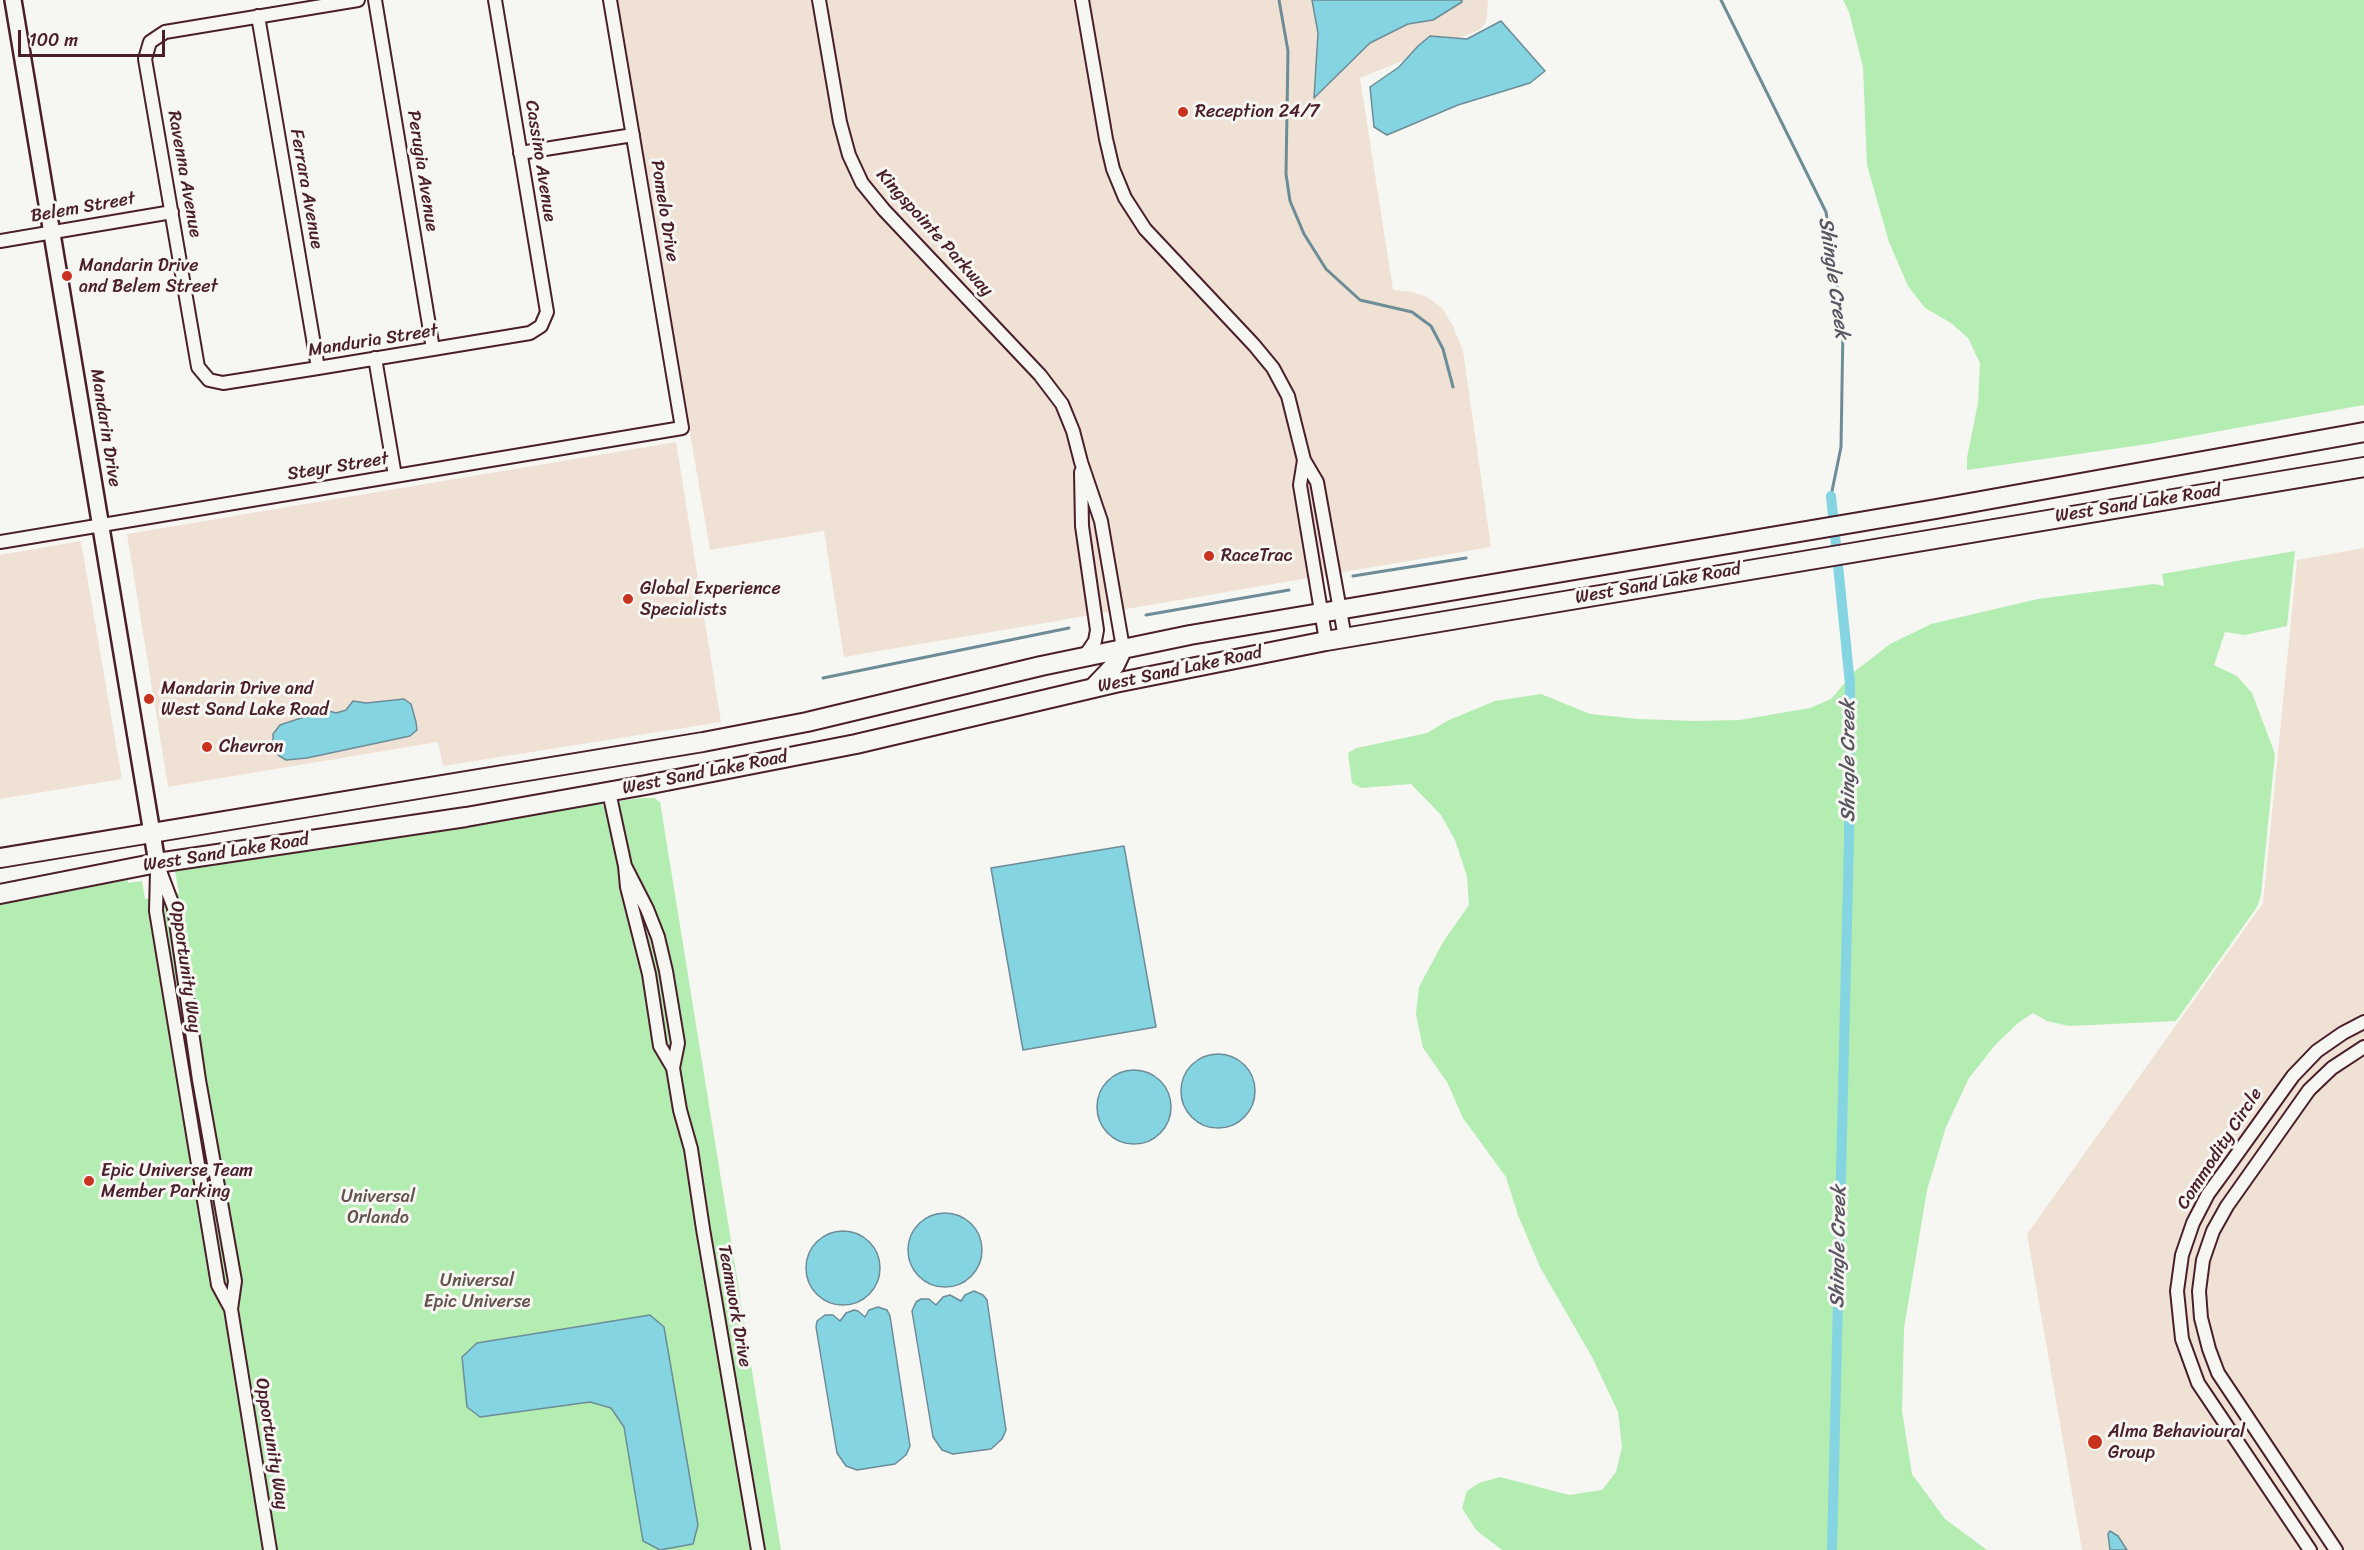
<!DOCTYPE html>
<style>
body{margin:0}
#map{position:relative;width:2364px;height:1550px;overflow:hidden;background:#f6f6f2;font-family:Sriracha,sans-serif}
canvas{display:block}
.scale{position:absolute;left:18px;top:30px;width:147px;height:27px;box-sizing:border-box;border:3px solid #4a1f2b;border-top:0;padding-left:8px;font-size:18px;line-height:21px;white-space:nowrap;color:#4a1f2b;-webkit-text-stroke:4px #f6f6f2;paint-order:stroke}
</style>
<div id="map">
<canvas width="2364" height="1550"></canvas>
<div class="scale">100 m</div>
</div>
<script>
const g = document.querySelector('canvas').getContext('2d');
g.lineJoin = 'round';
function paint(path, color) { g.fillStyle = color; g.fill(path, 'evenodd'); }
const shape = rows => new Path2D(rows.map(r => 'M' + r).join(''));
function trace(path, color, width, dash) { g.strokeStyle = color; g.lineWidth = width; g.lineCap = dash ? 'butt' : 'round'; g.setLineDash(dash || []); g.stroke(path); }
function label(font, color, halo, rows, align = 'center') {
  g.font = font + ' Sriracha,sans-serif'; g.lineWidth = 6; g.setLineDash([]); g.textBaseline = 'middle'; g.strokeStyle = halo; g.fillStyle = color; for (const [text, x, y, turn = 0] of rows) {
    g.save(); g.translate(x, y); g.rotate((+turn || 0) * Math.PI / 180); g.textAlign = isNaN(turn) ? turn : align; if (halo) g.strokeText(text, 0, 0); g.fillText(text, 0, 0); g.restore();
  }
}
const built = shape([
 [616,0,1488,0,1487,17,1485,24,1479,30,1360,78,1393,290,1412,292,1427,297,1442,308,1453,326,1463,351,1491,547,844,657,824,531,710,550],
 [676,442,721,722,443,766,438,742,168,787,127,534],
 [81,541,122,779,0,799,0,555],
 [2364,548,2364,1550,2082,1550,2027,1234,2263,903,2297,560]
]);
const green = shape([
 [1843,0,2364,0,2364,405,2148,444,1967,470,1967,458,1978,403,1980,363,1968,338,1951,323,1925,308,1908,286,1889,242,1867,165,1863,67,1849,12],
 [2295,551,2287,626,2245,635,2225,632,2214,665,2237,676,2252,693,2275,754,2261,895,2257,907,2176,1021,2069,1026,2047,1021,2033,1013,2018,1023,1996,1044,1969,1078,1946,1127,1927,1190,1904,1328,1902,1411,1912,1474,1945,1519,1987,1550,1502,1550,1476,1530,1462,1508,1467,1491,1479,1483,1500,1477,1569,1495,1602,1490,1616,1472,1622,1447,1618,1412,1592,1357,1540,1267,1518,1215,1506,1177,1463,1118,1447,1082,1423,1048,1416,1014,1419,987,1443,942,1469,905,1467,876,1455,840,1441,815,1411,784,1361,788,1352,783,1348,753,1357,748,1427,733,1449,720,1495,701,1541,694,1590,714,1638,719,1694,721,1740,720,1810,708,1831,699,1854,672,1890,644,1931,624,2038,599,2154,584,2164,586,2162,574],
 [640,798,654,798,660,802,781,1550,0,1550,0,901,128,880,128,883,142,881,145,899,179,893,175,871,590,801,597,801,604,806,608,823,621,821,619,808,620,801]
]);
const water = shape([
 [1312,0,1462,0,1462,2,1433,20,1408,24,1370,43,1314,98,1318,33,1312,0],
 [1501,21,1545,71,1530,83,1458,105,1387,135,1374,127,1370,87,1399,67,1418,46,1430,36,1467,39,1501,21],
 [404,699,411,704,416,722,417,730,410,736,307,758,286,760,278,755,273,745,273,734,280,725,325,710,336,713,346,710,353,701,366,703,404,699],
 [1124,846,1156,1027,1023,1050,991,868,1124,846],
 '1181 1091a37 37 0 1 1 74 0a37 37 0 1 1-74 0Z',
 '1097 1107a37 37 0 1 1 74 0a37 37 0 1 1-74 0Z',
 '908 1250a37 37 0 1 1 74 0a37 37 0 1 1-74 0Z',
 '806 1268a37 37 0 1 1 74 0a37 37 0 1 1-74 0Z',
 [974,1291,983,1295,987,1300,1006,1430,1002,1439,991,1449,953,1454,942,1450,933,1437,912,1311,916,1302,921,1299,929,1299,936,1305,943,1297,950,1295,961,1301,965,1295,974,1291],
 [878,1307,887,1310,890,1316,910,1446,906,1455,895,1464,857,1470,846,1466,837,1453,816,1327,817,1321,825,1315,833,1315,840,1321,846,1313,854,1310,858,1311,865,1317,869,1310,878,1307],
 [650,1315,664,1327,698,1525,693,1544,660,1550,643,1541,624,1427,611,1408,590,1402,480,1417,467,1407,462,1357,477,1343,650,1315],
 [2110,1531,2118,1536,2127,1550,2110,1550,2108,1534,2110,1531]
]);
const stream = shape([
 [1279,0,1288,51,1286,174,1290,201,1304,234,1326,269,1360,300,1412,312,1431,326,1443,349,1453,387],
 [1721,0,1826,212,1843,327,1841,447,1831,496],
 [1353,576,1466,558],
 [1146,615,1289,590],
 [823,678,1069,628]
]);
const canal = shape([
 [1831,496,1850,684,1849,839,1832,1550]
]);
const minor = shape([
 [358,0,165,32,150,42,145,59,198,367,209,380,223,383,318,368,530,333,541,326,547,312,495,0],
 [375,0,433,349],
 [819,0,840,122,849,155,862,183,884,210,1040,375,1062,404,1073,431,1081,462,1101,521,1123,648],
 [1082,0,1106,139,1113,169,1125,198,1145,229,1254,345,1273,368,1288,396,1304,460,1317,482,1345,638],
 [258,16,318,368],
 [520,153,633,135],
 [0,241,172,212],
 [375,358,395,476],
 [1304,460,1300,485,1326,641],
 [1081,472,1082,526,1097,630,1095,641,1084,657],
 [0,542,682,428,610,0],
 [609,792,625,866,627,887,649,974,660,1046,673,1068],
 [157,863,174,908,199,1080,235,1281,231,1309,270,1550],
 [625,866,647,909,658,937,666,971,678,1043,673,1068,680,1110,691,1149,703,1229,758,1550],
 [157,871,156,911,218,1285,231,1309],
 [2310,1550,2198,1383,2182,1339,2177,1291,2182,1255,2193,1223,2208,1194,2227,1168,2293,1076,2317,1051,2343,1033,2364,1022],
 [2336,1550,2218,1373,2209,1349,2201,1318,2199,1291,2203,1260,2213,1231,2227,1206,2309,1090,2332,1068,2364,1047]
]);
const tertiary = shape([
 [13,0,157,863]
]);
const primary = shape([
 [1094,687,1115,665,1123,648],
 [0,858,703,742,807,722,1041,666,1190,635,1936,509,2364,432],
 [0,894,157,863,466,817,646,785,856,744,1115,683,1326,641,2364,467]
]);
const markers = [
 [1183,112,6,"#c8321e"],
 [67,276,6,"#c8321e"],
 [1209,556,6,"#c8321e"],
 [628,599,6,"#c8321e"],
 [149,699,6,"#c8321e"],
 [207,747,6,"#c8321e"],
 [89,1181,6,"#c8321e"],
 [2095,1442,8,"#c8321e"]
];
const poiNames = [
 ["Reception 24/7",1195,112],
 ["Mandarin Drive",79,266],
 ["and Belem Street",79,287],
 ["RaceTrac",1221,556],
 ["Global Experience",640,589],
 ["Specialists",640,610],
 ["Mandarin Drive and",161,689],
 ["West Sand Lake Road",161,710],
 ["Chevron",219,747],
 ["Epic Universe Team",101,1171],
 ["Member Parking",101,1192],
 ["Alma Behavioural",2108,1432],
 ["Group",2108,1453]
];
const streetNames = [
 ["Cassino Avenue",540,161,81],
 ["Perugia Avenue",422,171,81],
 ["Ravenna Avenue",184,174,80],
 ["Ferrara Avenue",306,189,80],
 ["Belem Street",83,208,-10],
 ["Pomelo Drive",664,211,81],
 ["Kingspointe Parkway",934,233,48],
 ["Manduria Street",373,341,-9],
 ["Mandarin Drive",105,428,81],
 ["Steyr Street",338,467,-9],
 ["West Sand Lake Road",2138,504,-9],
 ["West Sand Lake Road",1658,584,-10],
 ["West Sand Lake Road",1180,670,-12],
 ["West Sand Lake Road",705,773,-11],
 ["West Sand Lake Road",226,853,-9],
 ["Opportunity Way",185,967,82],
 ["Commodity Circle",2220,1149,-57],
 ["Teamwork Drive",734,1306,80],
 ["Opportunity Way",271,1444,81]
];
const parkNames = [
 ["Universal",378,1197],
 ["Orlando",378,1218],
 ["Universal",477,1281],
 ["Epic Universe",477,1302]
];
const waterNames = [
 ["Shingle Creek",1833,278,82],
 ["Shingle Creek",1849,761,-90],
 ["Shingle Creek",1839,1247,-89]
];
paint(built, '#efe2d4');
paint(green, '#b3edb1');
paint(water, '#84d4e1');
trace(water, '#6d8c98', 1.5);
trace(stream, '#6d8c98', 3);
trace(canal, '#84d4e1', 10);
trace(minor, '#4a1f2b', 16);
trace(tertiary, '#4a1f2b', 20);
trace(primary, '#4a1f2b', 22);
trace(minor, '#f6f6f2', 12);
trace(tertiary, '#f6f6f2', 15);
trace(primary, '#f6f6f2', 18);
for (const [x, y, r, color] of markers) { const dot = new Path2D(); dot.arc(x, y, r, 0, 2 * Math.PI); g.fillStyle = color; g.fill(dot); trace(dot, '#f6f6f2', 2); }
label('18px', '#4a1f2b', '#f6f6f2', poiNames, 'left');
label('18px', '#4a1f2b', '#f6f6f2', streetNames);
label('18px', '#64524c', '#f6f6f2', parkNames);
label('italic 20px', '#5b5562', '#f6f6f2', waterNames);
</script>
